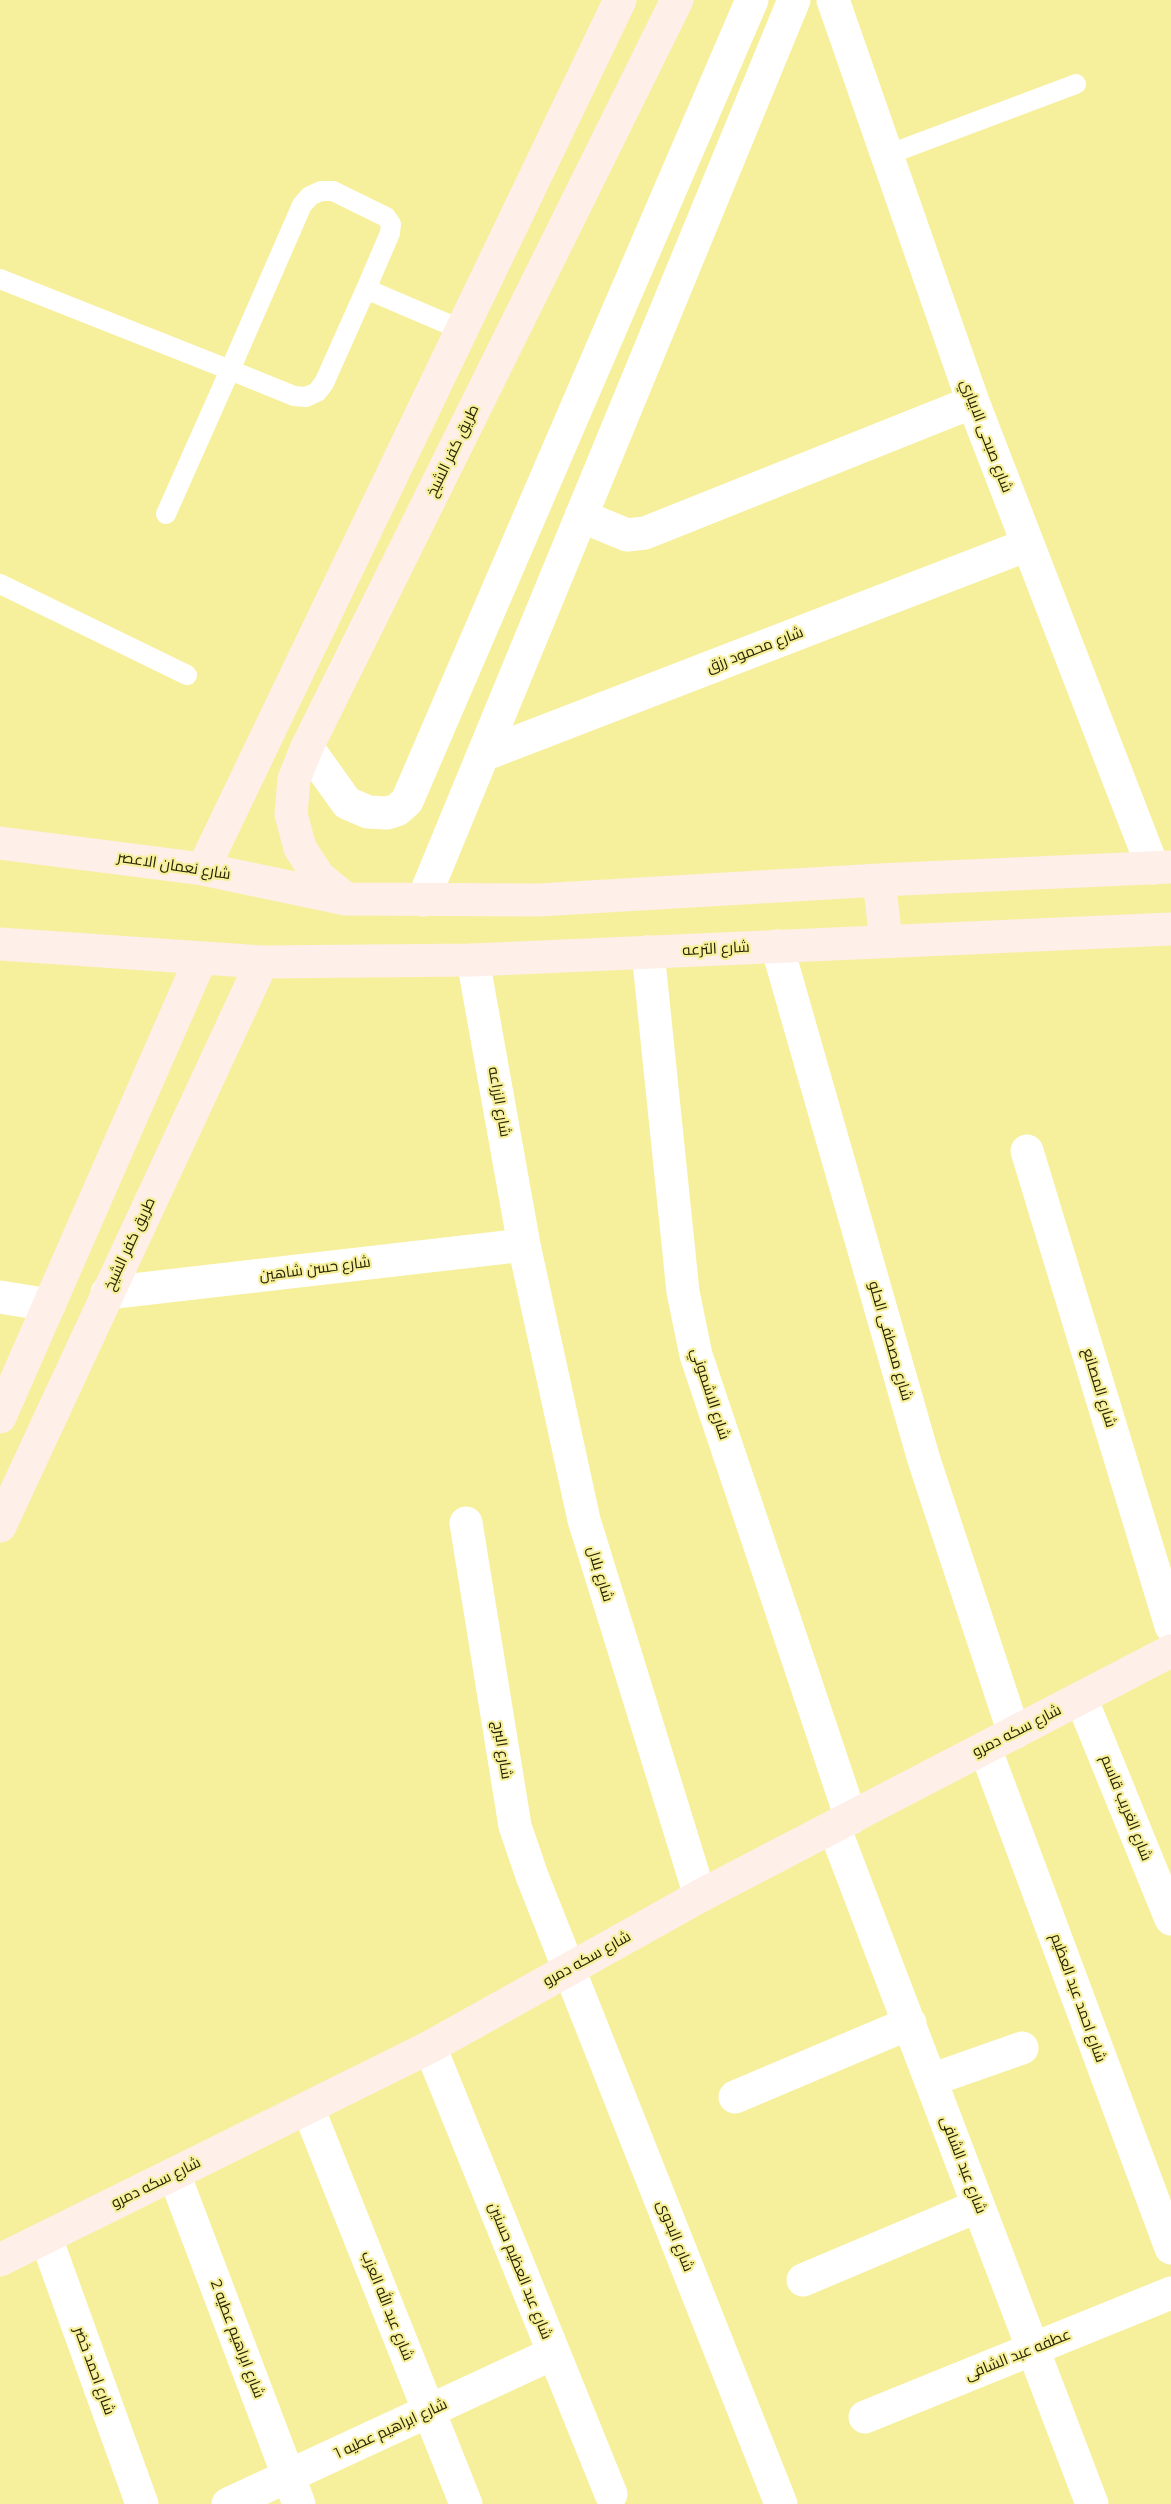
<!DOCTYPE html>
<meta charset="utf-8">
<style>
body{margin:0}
canvas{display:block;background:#f6ef9c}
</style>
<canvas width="1171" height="2504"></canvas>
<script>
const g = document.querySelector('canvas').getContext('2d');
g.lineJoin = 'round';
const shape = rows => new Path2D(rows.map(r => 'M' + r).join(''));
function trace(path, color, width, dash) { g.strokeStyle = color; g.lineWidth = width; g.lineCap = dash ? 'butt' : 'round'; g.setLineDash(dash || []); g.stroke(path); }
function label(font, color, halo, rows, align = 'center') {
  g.font = font + ' Montserrat,Cairo,sans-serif'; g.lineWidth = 4.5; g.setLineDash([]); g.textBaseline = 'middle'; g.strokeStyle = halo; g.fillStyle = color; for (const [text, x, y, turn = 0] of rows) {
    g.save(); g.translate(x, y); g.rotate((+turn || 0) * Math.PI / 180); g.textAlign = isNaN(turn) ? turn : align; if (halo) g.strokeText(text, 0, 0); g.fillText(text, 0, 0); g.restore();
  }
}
const lane = shape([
 [887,155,1076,84],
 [0,279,230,370,294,396,306,397,317,392,324,383,366,289,390,233,391,224,386,217,333,191,321,191,310,196,302,205,230,370,166,514],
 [366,289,462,330],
 [0,584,187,675]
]);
const street = shape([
 [833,0,973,402,1153,868],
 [581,516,627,535,645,533,973,402],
 [307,747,347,803,368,812,387,813,397,810,407,801,752,0],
 [483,755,1027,545],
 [423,900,794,0],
 [777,946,924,1460,1014,1733],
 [648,952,683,1292,696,1355,851,1818],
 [473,960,524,1245,584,1520,700,1896],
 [1027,1151,1171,1626],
 [107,1293,524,1245],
 [0,1297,49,1305],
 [466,1523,515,1826,532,1876,781,2504],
 [1081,1698,1171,1919],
 [985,1748,1171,2248],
 [834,1827,1092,2504],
 [430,2047,611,2494],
 [931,2080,1022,2048],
 [735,2097,910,2023],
 [308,2108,466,2504],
 [174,2174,299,2504],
 [46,2238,142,2504],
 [803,2280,978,2206],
 [865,2417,1171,2293],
 [228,2504,554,2353]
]);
const secondary = shape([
 [0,843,203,869,346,899,538,900,879,880,1171,867],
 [203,869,620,0],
 [879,880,886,941],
 [346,899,319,877,300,848,291,814,294,779,307,747,677,0],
 [0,944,262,962,473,960,1171,929],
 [0,1417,201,958],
 [0,1526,262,962],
 [0,2260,430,2047,700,1896,1171,1651]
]);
const streetNames = [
 ["شارع صبحى الابياري",986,436,69],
 ["طريق كفر الشيخ",453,451,-64],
 ["شارع محمود رزق",755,650,-21],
 ["شارع نعمان الاعصر",174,866,9],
 ["شارع الترعه",716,949,-3],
 ["شارع الزراعه",499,1102,80],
 ["طريق كفر الشيخ",130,1244,-65],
 ["شارع حسن شاهين",315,1269,-7],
 ["شارع مصطفى الحلو",890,1341,74],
 ["شارع المصانع",1099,1388,73],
 ["شارع الاشموني",710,1394,72],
 ["شارع بلال",600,1574,73],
 ["شارع سكه دمرو",1017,1731,-27],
 ["شارع البرج",502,1750,81],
 ["شارع الغريب قاسم",1126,1808,68],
 ["شارع سكه دمرو",587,1959,-29],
 ["شارع احمد عبد العظيم",1078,1998,70],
 ["شارع عبد الشافى",963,2165,69],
 ["شارع سكه دمرو",156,2183,-26],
 ["شارع البدوى",675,2236,68],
 ["شارع عبد العظيم حسنين",520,2271,68],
 ["شارع عبد الله العزب",387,2306,68],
 ["شارع ابراهيم عطيه 2",237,2339,69],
 ["عطفه عبد الشافى",1018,2355,-22],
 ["شارع احمد خضر",94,2371,70],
 ["شارع ابراهيم عطيه 1",391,2429,-25]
];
trace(lane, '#fff', 20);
trace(street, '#fff', 33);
trace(secondary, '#feefe9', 33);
label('15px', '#252200', '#f6ef9c', streetNames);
</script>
